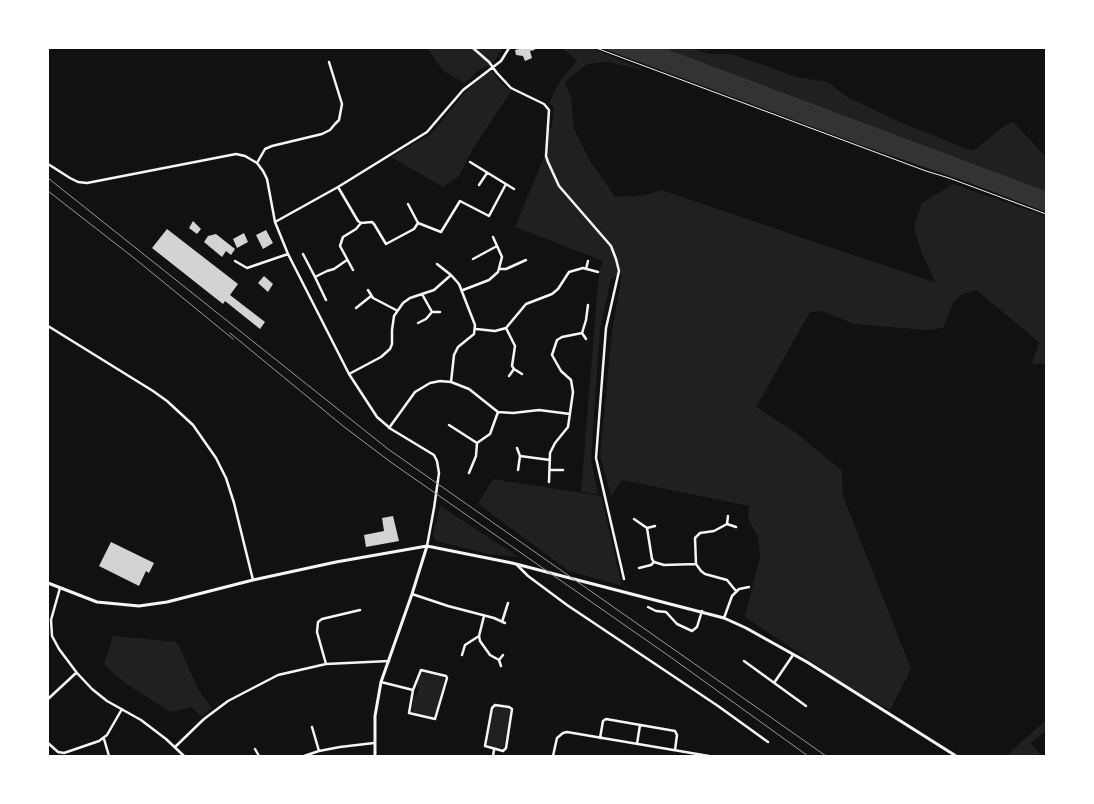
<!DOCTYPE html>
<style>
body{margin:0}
#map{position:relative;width:1094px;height:804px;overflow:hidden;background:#111;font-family:Figtree,sans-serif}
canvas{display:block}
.frame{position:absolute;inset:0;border:49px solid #fff;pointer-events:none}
</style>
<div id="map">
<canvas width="1094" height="804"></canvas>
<div class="frame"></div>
</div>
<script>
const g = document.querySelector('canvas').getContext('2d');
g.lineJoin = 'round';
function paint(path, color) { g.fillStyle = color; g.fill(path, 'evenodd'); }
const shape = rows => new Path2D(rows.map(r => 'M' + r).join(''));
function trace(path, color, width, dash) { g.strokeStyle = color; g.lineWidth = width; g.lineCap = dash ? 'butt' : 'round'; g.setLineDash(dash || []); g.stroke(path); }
const green = shape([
 [427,48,503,48,493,63,479,70,465,83,443,71],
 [562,48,592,48,644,70,608,62,587,64,565,82,571,98,574,129,589,159,615,197,646,195,662,190,936,283,921,251,914,226,922,203,953,184,1046,216,1046,364,1032,364,1039,342,976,290,962,294,953,303,943,328,926,330,854,324,822,311,810,312,756,407,795,432,842,471,843,496,911,669,890,710,851,688,745,617,760,557,758,537,748,518,749,506,622,480,611,496,600,456,612,331,622,274,611,279,600,329,591,458,598,494,581,492,599,273,603,261,515,227,544,157,547,131,552,127,554,107,549,103,561,79,577,61],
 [664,48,692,48,709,54,732,54,796,77,828,82,847,97,898,121,970,150,976,149,1007,124,1013,122,1046,157,1046,191],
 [492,71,501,83,511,91,474,147,459,176,443,187,391,157,431,134,465,92,487,73],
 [493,479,601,496,622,586,569,571,478,504],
 [440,506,519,557,489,554,436,541,433,535],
 [113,636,177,642,199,691,212,708,201,717,192,707,171,712,165,709,125,683,104,665],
 [422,672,443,676,444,681,435,715,432,717,414,712,412,708,414,697,417,694,419,688,417,685],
 [496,706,508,708,510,712,504,746,501,748,490,746,487,742,494,709],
 [1046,720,1046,731,1030,743,1042,756,1006,756]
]);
const water = shape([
 [602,48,664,48,1046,191,1046,212,970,183,861,145]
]);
const building = shape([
 [523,48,534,48,535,50,530,51,532,58,525,61,523,56,516,55,515,50],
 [193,221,201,229,197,234,189,228],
 [167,229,238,284,230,295,265,322,260,329,225,301,223,304,152,248],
 [266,230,273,243,263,249,256,235],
 [244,233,248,242,237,248,233,239],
 [216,234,235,249,231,255,226,251,222,257,204,242,208,236],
 [264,276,273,284,268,292,258,283],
 [393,516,399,541,366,547,364,535,384,531,382,518],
 [111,542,154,563,149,573,146,571,139,586,99,566]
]);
const path = shape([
 [596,48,926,171,949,178,1046,214]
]);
const minor = shape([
 [473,48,489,62,497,73,511,88,544,104,549,110,546,156,548,162,559,186,611,246,616,259,619,271,606,328,596,458,624,579],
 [470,162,514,189],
 [257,163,265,149,272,146,322,134,330,130,335,124,339,120,342,104,329,62],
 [48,164,70,178,78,182,87,183,236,154,245,156,257,163,263,171,267,179,275,222,288,254,349,374,377,417,391,429,434,455,437,461,439,473,434,508,427,546],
 [479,185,487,173],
 [338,187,358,221,361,223],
 [408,204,418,223,441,232,460,201,489,216,506,184],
 [275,222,338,187,427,132,463,90,501,61,509,48],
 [361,223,372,222,374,224,386,244,414,229,418,223],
 [303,254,315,277,327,271,334,269,347,260],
 [473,259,497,246],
 [235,261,247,268,288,254],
 [437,264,451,275,459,284,475,325,474,334,458,347,454,355,451,382],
 [499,269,506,269,526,260],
 [586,269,588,261],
 [353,270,340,246,343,237,356,229,361,223],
 [315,277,326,300],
 [368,290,373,298,396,310],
 [463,290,489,280,498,272,502,257,493,237],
 [422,294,432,312],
 [356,308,371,296],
 [418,323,426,319,432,312,440,312],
 [48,326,153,391,167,401,193,425,216,458,226,478,234,503,253,580],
 [506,328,515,346,512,366,514,369,522,374],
 [476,329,495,331,506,328,526,304,552,294,558,289,569,272,583,268,598,272],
 [586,339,582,333,586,320,588,305],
 [349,374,381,357,390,349,392,344,392,330,394,316,403,303,410,298,434,290,451,275],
 [509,376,514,369],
 [449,425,477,443,490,434,498,412],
 [389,428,415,392,430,383,440,381,451,382,469,389,498,412,513,413,539,410,570,414],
 [517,448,520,456,518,470],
 [520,456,550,460],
 [551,470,563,470],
 [469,473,476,456,477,443],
 [549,482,550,453,555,443,568,427,573,392,571,380,561,371,552,355,557,340,562,337,582,333],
 [728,516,727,524,736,527],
 [634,519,647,528,652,559,654,562,664,565,696,564],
 [727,524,714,531,700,533,695,538,696,564,701,571,705,574,727,580,736,591],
 [647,528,655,526],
 [517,565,528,576,567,605,718,706,768,742],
 [639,568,651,565,654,562],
 [60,588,51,620,52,636,59,649,77,673,92,689,107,701,141,720,166,739,184,756],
 [412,594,448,606,494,618,505,623],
 [648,607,656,611,666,612,677,624,692,631,697,627,702,611],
 [484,616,479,636,480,641,490,655,499,660],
 [724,618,732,596,739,589,749,587],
 [502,622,508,603],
 [462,655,465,645,479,636],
 [744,661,806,706],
 [326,664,317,632,318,622,322,619,360,610],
 [501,666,499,660,503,655],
 [381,682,413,690,421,670,446,676,447,678,435,719,409,713,413,690],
 [774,683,793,655],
 [48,699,76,673],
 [495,705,509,707,512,709,506,748,503,751,485,746,492,708,495,705],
 [312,727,319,751],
 [600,738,603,721,606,719,675,731,677,735,675,750],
 [104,739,109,756],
 [48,743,58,752,64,753,99,741,107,735,122,709],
 [637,744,640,725],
 [175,747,204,719,228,701,278,675,326,664,389,661],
 [255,749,259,756],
 [304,756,319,751,340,747,374,743],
 [493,756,494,750],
 [553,756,557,738,563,733,567,732,709,756]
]);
const tertiary = shape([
 [48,583,97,602,139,606,167,602,253,580,336,562,427,546,512,563,724,618,746,628,807,662,956,756],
 [375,756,375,716,381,682,412,594,427,546]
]);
const rail = shape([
 [48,178,388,449,826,756],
 [48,191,134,258,233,339],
 [230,333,343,426,392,463,669,656,808,756]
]);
paint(green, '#202020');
paint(water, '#333');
paint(building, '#d3d3d3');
trace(path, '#f5f5f5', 1);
trace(minor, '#f5f5f5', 2.5);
trace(tertiary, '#f5f5f5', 3);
trace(rail, '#9a9a9a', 1);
</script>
